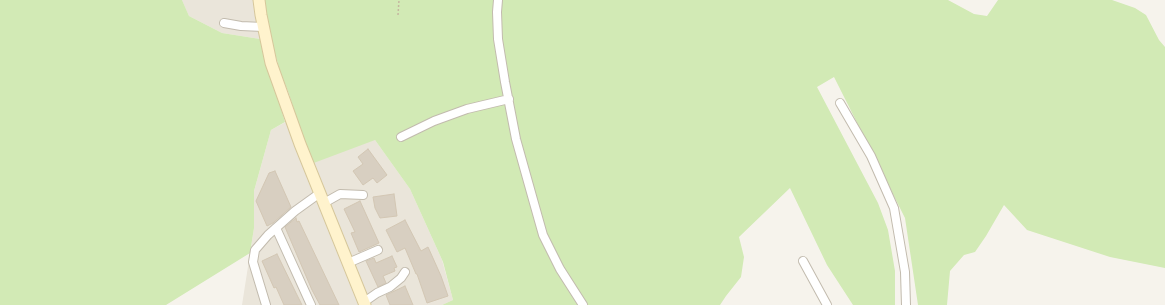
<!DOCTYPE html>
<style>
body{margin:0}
canvas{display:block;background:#f6f3ec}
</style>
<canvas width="1165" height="305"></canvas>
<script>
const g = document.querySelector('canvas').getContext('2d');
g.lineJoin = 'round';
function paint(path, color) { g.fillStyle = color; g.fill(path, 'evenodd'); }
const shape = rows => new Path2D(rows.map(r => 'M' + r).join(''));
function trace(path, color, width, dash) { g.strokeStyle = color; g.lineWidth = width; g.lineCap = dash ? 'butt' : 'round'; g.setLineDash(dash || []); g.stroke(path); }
const residential = shape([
 [182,0,256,0,260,39,222,33,189,16],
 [293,118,375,140,410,189,442,260,453,300,442,305,242,305,254,228,253,195,271,130]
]);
const green = shape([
 [0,0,182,0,189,16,222,33,260,39,285,122,271,130,254,191,254,228,250,253,166,305,0,305],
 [263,0,948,0,974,14,987,16,998,0,1112,0,1135,8,1146,15,1159,40,1165,47,1165,268,1110,257,1027,230,1004,205,986,236,975,252,964,255,950,271,947,305,918,305,905,218,834,77,817,87,878,203,888,230,895,271,895,305,853,305,827,265,790,188,739,237,744,257,741,277,726,296,720,305,442,305,453,300,443,262,410,189,375,140,311,164,289,94,280,71,264,15]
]);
const building = shape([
 [368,149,387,175,377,183,373,178,363,185,353,171,363,164,358,157,368,149],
 [275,171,291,207,273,223,267,226,256,201,269,173,275,171],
 [394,194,397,216,380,218,375,208,373,197,394,194],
 [360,201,379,243,359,252,351,233,355,232,344,209,360,201],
 [296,218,297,222,299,221,339,305,320,305,312,290,285,227,296,218],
 [405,220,421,251,428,247,441,276,448,296,427,303,417,274,416,274,405,248,397,252,386,230,405,220],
 [277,254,296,293,302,305,284,305,276,287,274,288,262,261,277,254],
 [392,256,397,267,394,268,395,271,383,276,386,283,378,287,366,261,374,258,376,263,392,256],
 [405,286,413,305,390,305,386,295,405,286]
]);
const path = shape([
 [398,15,399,0]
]);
const street = shape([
 [498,0,497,12,498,39,505,82,516,139,532,196,543,235,560,269,583,305],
 [224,23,241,26,263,27],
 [840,103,871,156,894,208,905,272,906,305],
 [401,137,434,121,467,109,509,99],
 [324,203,340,194,363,195],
 [276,228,311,305],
 [803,261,827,305],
 [348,263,378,250],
 [364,302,377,293,390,287,401,278,405,272],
 [266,305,253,262,255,250,268,235,295,211,320,193]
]);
const secondary = shape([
 [259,0,261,15,271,63,300,144,365,305]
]);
paint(residential, '#eae5da');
paint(green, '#d2eab5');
paint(building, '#d8cfc1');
trace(building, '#d3c7b4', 1);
trace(street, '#c2bbae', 10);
trace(secondary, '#d6c79b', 13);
trace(path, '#c4b79f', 1.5, [2, 2]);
trace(street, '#fff', 8);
trace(secondary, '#fff3cd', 11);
</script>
